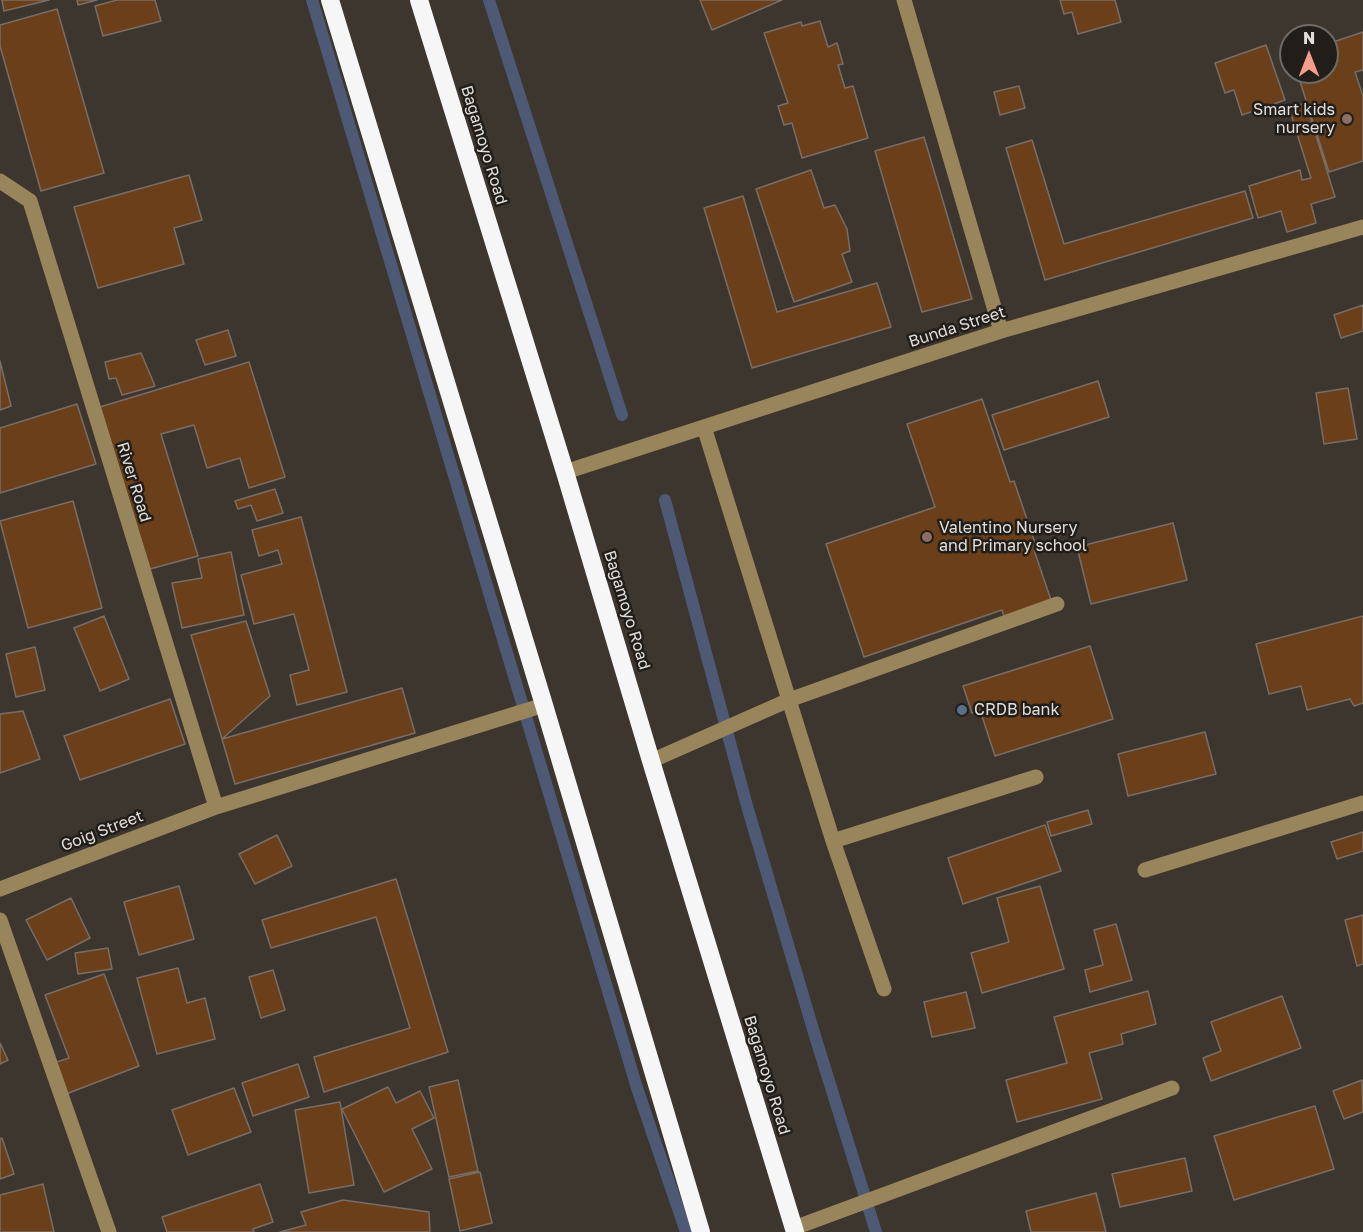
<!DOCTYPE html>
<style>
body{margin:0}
#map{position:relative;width:1363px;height:1232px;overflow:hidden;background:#3d362e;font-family:"Golos Text",sans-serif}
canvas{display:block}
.north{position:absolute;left:1279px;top:24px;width:60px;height:60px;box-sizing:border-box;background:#211e1a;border:2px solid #6e6b66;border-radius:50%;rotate:0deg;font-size:16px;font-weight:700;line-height:24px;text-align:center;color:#e2ded9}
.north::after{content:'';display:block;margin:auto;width:21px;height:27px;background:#f49e8a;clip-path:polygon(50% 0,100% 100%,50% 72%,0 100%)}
</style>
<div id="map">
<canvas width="1363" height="1232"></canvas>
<div class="north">N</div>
</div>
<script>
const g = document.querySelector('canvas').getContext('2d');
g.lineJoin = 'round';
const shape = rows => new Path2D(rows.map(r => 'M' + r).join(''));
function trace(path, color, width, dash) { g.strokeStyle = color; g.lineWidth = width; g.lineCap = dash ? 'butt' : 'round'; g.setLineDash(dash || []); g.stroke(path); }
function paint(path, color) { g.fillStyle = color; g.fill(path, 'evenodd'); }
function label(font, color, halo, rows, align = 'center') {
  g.font = font + ' "Golos Text",sans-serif'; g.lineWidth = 5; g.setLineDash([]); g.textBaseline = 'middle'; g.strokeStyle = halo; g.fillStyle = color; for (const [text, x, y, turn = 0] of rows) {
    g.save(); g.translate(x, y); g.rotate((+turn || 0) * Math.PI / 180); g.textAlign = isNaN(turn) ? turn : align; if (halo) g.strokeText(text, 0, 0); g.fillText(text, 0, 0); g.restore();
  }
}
const stream = shape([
 [312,0,637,1088,686,1232],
 [489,0,622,415],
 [665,500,747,806,815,1036,876,1232]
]);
const building = shape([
 [2,0,49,0,4,11,2,0],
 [77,0,97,0,78,5,77,0],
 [117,0,155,0,161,21,103,36,95,6,117,0],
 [700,0,782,0,712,30,700,0],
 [1060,0,1115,0,1121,22,1078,34,1072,12,1064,14,1060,0],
 [57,9,104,173,41,191,0,46,0,25,57,9],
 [820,21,828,47,837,43,843,64,838,65,845,88,853,86,868,138,802,158,792,123,784,125,778,106,788,103,764,33,801,22,802,26,820,21],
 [1363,32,1363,70,1355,72,1363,96,1363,161,1329,172,1297,72,1327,72,1327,44,1363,32],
 [1266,45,1285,100,1242,115,1234,90,1225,93,1215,63,1266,45],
 [1019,86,1025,108,1000,115,994,92,1019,86],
 [1306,103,1335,197,1311,204,1316,223,1287,232,1281,211,1258,218,1249,186,1300,170,1302,180,1311,178,1289,108,1306,103],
 [924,137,972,299,922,312,875,151,924,137],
 [1032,140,1064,244,1245,191,1253,218,1045,280,1006,148,1032,140],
 [811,170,824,208,835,205,847,229,850,251,842,254,852,282,794,302,756,189,811,170],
 [189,175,202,220,174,228,184,264,98,288,74,207,189,175],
 [743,196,777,312,877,283,891,327,752,368,704,208,743,196],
 [1363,305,1363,331,1341,338,1334,315,1363,305],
 [228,330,236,356,205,365,196,340,228,330],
 [141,353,155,386,122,395,116,378,109,379,105,362,141,353],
 [0,361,11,406,0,410,0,361],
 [249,362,285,477,249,488,240,458,207,468,194,425,161,434,198,556,150,569,100,407,249,362],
 [1098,381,1109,417,1004,450,992,415,1098,381],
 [1348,388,1357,439,1324,444,1316,393,1348,388],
 [982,399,1010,482,1014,481,1037,549,1034,550,1052,603,1005,619,1002,610,864,657,826,544,935,507,907,424,982,399],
 [77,404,96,464,0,493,0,428,77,404],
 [275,489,283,513,257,521,251,505,238,509,235,501,275,489],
 [73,501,102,608,28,628,0,521,73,501],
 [301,517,347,692,297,705,290,675,309,670,294,614,254,624,241,575,282,564,278,550,259,556,252,530,301,517],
 [1173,523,1187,580,1091,604,1077,547,1173,523],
 [231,552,244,615,182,628,172,583,202,578,198,559,231,552],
 [104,616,129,679,100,691,74,628,104,616],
 [1363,616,1363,703,1354,706,1350,699,1307,710,1301,686,1269,694,1256,644,1363,616],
 [246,621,270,696,222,739,191,635,246,621],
 [1090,646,1113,719,995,756,980,710,972,713,963,686,1090,646],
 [35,647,45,690,16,697,6,654,35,647],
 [402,688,415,733,235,784,222,739,402,688],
 [170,699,185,744,80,780,64,736,170,699],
 [23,711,40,759,0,773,0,714,23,711],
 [1205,732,1216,774,1128,796,1118,754,1205,732],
 [1088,810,1092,824,1051,836,1047,822,1088,810],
 [1045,825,1061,871,963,904,948,858,1045,825],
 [1363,832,1363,851,1337,859,1331,842,1363,832],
 [277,835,292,866,255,884,239,854,277,835],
 [396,879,448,1052,324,1092,314,1057,410,1028,376,917,271,948,262,920,396,879],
 [179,886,194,939,139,955,124,902,179,886],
 [1040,886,1064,969,982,993,971,953,1009,942,997,898,1040,886],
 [71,898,90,938,47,960,26,920,71,898],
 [1363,915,1363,964,1357,966,1345,920,1363,915],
 [1116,924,1132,980,1090,992,1085,970,1103,965,1094,930,1116,924],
 [108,948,112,969,78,974,75,953,108,948],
 [178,968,187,1003,205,998,215,1039,157,1054,137,978,178,968],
 [273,970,285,1010,261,1018,249,977,273,970],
 [104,974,139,1066,66,1094,54,1063,69,1058,45,995,104,974],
 [1148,991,1156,1024,1121,1034,1123,1044,1089,1053,1102,1099,1017,1122,1006,1080,1067,1063,1054,1017,1148,991],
 [966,992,975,1028,932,1037,924,1002,966,992],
 [1282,996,1301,1048,1211,1081,1203,1058,1221,1051,1211,1022,1282,996],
 [0,1043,8,1060,0,1064,0,1043],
 [298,1064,309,1097,253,1116,242,1083,298,1064],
 [458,1080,478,1171,449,1177,429,1087,458,1080],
 [1362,1080,1363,1112,1344,1119,1333,1091,1362,1080],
 [388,1087,396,1103,420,1091,434,1118,412,1129,432,1169,384,1192,342,1109,388,1087],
 [234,1088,251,1132,188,1155,172,1110,234,1088],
 [340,1102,354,1185,309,1193,295,1110,340,1102],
 [1315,1106,1334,1169,1234,1200,1214,1136,1315,1106],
 [2,1138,14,1174,0,1179,0,1139,2,1138],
 [1185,1158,1192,1191,1120,1207,1112,1174,1185,1158],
 [480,1172,492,1223,460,1231,449,1179,480,1172],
 [43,1184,54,1232,0,1232,0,1195,43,1184],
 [260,1184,273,1222,253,1229,254,1232,167,1232,162,1217,260,1184],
 [1096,1193,1106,1232,1031,1232,1026,1211,1096,1193],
 [343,1200,429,1212,430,1232,280,1232,306,1225,301,1212,343,1200]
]);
const minor = shape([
 [904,0,1001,331],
 [0,181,30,201,216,807],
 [704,427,789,700,1057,604],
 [565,472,1001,331,1363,227],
 [651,761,789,700,833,841,884,989],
 [833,841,1036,777],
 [1145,870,1363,803],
 [0,889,216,807,544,705],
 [0,920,109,1232],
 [794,1228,1172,1088]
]);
const highway = shape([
 [330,0,544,705,701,1232],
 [419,0,565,472,651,761,795,1232]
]);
const markers = [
 [1347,119,6,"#8d6e63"],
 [927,537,6,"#8d6e63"],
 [962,710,6,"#5c6f8a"]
];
const poiNames = [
 ["Smart kids",1335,110,"right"],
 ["nursery",1335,128,"right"],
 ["Valentino Nursery",939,528],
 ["and Primary school",939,546],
 ["CRDB bank",974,710]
];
const streetNames = [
 ["Bagamoyo Road",484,145,73],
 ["Bunda Street",957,327,-18],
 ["River Road",134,482,73],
 ["Bagamoyo Road",627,610,73],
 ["Goig Street",102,831,-21],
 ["Bagamoyo Road",767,1075,73]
];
trace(stream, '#4e5a75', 12);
paint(building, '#6a3f19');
trace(building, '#786e67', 1.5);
trace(minor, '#99855b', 15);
trace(highway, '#f6f6f6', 18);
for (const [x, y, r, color] of markers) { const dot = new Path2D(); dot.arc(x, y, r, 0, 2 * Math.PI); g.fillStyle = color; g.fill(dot); trace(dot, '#211e1a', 2); }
label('16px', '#e2ded9', '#211e1a', poiNames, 'left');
label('16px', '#e2ded9', '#211e1a', streetNames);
</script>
